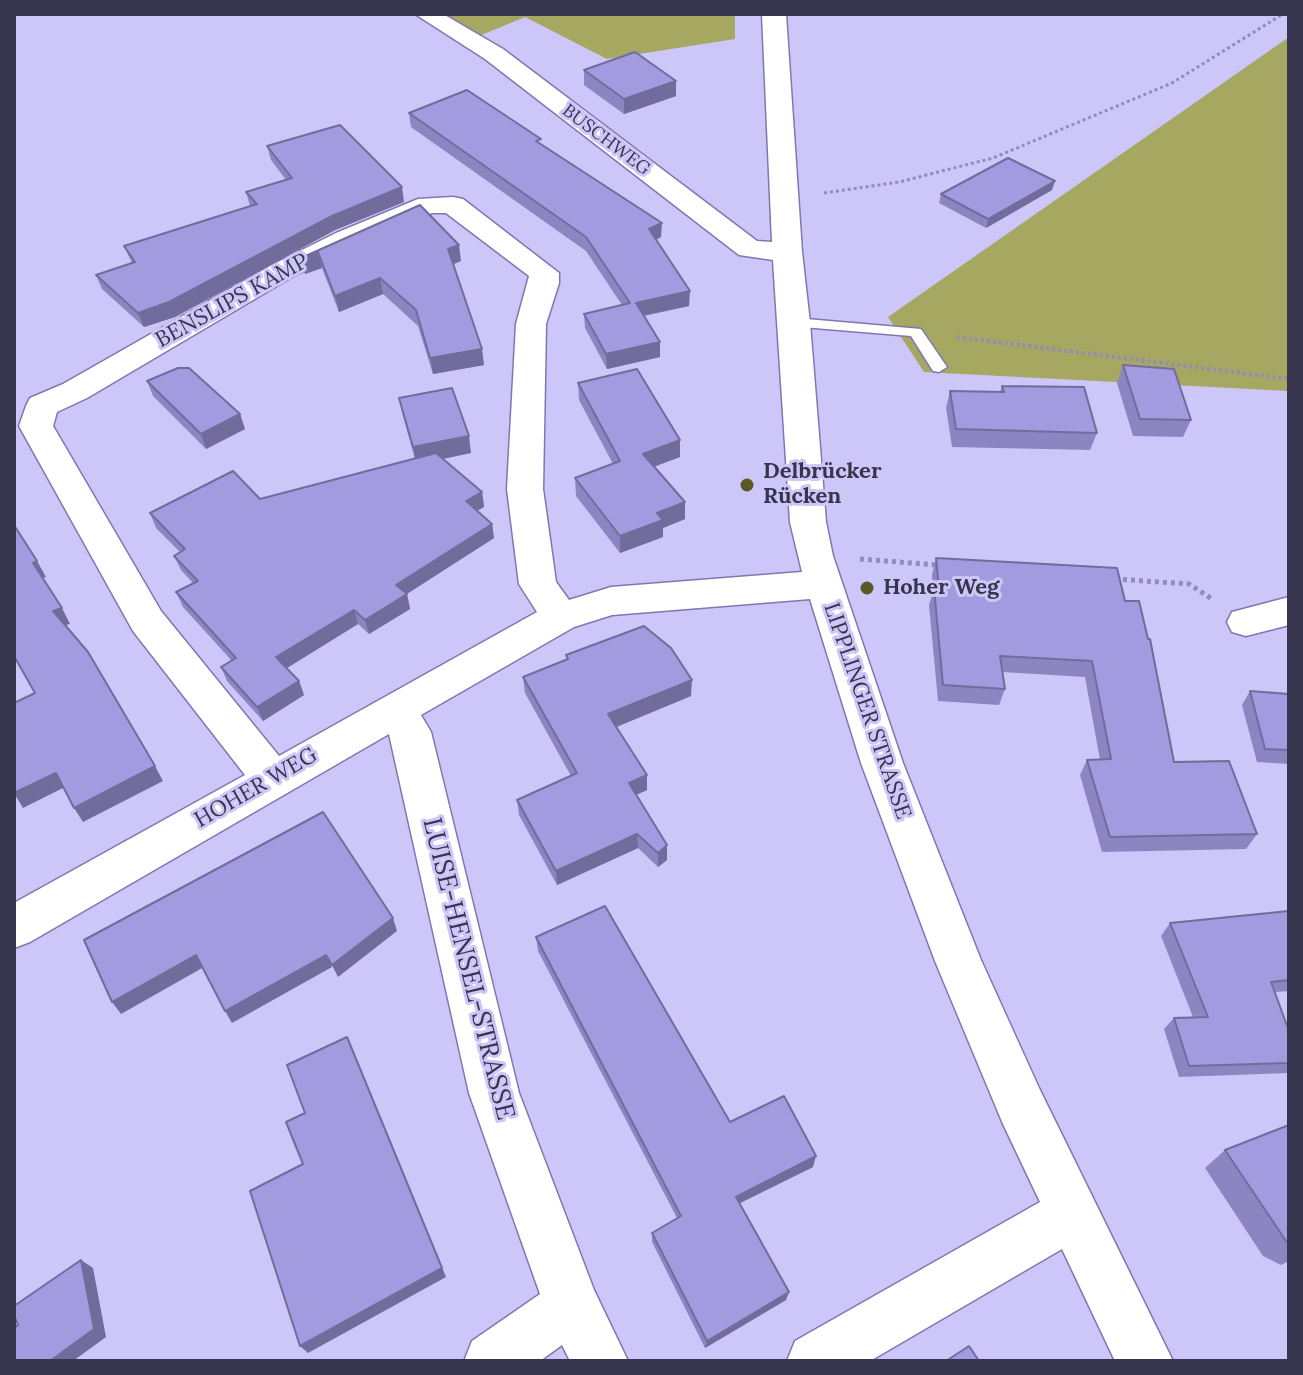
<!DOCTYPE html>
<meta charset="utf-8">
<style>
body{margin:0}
#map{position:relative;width:1303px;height:1375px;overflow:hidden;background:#ccc7f8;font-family:Lora,serif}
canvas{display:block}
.frame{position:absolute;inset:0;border:16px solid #37344d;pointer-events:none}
</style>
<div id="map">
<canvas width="1303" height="1375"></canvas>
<div class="frame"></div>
</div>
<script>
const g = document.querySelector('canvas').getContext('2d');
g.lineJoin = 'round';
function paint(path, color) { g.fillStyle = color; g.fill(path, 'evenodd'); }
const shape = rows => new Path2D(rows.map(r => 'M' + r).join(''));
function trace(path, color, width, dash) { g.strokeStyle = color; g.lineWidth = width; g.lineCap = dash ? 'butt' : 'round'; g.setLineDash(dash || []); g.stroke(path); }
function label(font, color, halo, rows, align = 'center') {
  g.font = font + ' Lora,serif'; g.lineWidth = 6; g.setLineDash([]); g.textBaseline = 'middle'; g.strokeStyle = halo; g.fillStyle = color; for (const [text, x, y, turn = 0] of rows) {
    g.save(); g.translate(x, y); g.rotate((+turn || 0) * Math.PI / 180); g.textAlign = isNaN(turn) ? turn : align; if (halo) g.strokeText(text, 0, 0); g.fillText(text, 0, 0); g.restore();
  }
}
const green = shape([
 [441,14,735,14,735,39,607,59,525,17,479,36],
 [1289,37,1289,391,924,372,888,317]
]);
const pathFar2 = shape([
 [824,193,899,182,993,158,1172,83,1283,14]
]);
const pathFar1 = shape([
 [957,337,1289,379]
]);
const path = shape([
 [860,559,937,565],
 [1115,579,1189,584,1212,599]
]);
const lane = shape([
 [795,318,921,329,947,367,939,372,933,371,911,336,790,326,787,323,795,318]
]);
const street = shape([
 [415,14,443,14,503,49,757,241,772,242,762,14,786,14,802,252,810,323,826,522,833,556,903,763,981,960,1039,1088,1173,1361,1115,1361,1062,1249,870,1361,787,1361,795,1341,1040,1202,1003,1124,935,961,861,763,810,599,612,615,574,627,421,715,431,732,519,1093,594,1290,628,1361,570,1361,562,1345,540,1361,464,1361,472,1341,540,1294,469,1093,389,734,30,942,14,948,14,903,245,775,133,631,19,426,26,406,30,398,63,384,272,265,336,233,418,199,453,197,463,199,559,273,559,283,546,324,543,489,556,582,569,600,611,587,802,572,790,522,773,260,739,255,485,59,415,14],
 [432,213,446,213,529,276,516,324,507,489,519,584,537,612,279,756,161,611,53,426,57,412,87,398,292,277,356,245,432,213],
 [1289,597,1289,625,1246,636,1232,632,1227,622,1232,612,1289,597]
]);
const wall = shape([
 [584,70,676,81,676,96,624,114,584,85],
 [409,113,542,145,661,237,656,240,689,306,644,316,660,342,660,357,607,369,585,328,584,314,622,305,586,251,411,127],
 [267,146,404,202,335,230,175,317,144,327,102,289,96,275,132,263,124,246,250,206,246,192,286,180,271,160],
 [1052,190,986,228,939,203,941,194],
 [420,205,461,261,454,264,484,365,433,374,418,326,383,294,339,312,322,268,305,274,301,258],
 [1123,365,1191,420,1183,437,1133,436,1117,383],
 [147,381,240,414,245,429,206,449,153,396],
 [578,383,680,457,654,466,685,502,685,519,663,528,663,537,620,553,576,496,575,478,613,464,579,400],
 [1002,386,1097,433,1090,450,952,447,946,408,950,391,1000,392],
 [399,398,471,453,443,459,482,492,484,507,477,511,492,524,494,538,407,594,410,609,369,634,358,624,287,668,299,681,304,695,263,721,227,681,221,667,232,661,183,607,176,592,193,583,181,570,174,556,180,552,156,528,150,513,260,499,415,459,403,416],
 [936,558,1125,601,1174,762,1257,834,1246,849,1102,852,1080,775,1087,760,1100,760,1085,677,1002,672,1005,689,999,705,938,701,929,605,933,591,932,575],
 [566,655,691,696,616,727,647,790,636,795,667,845,667,860,658,867,638,848,557,885,519,815,517,800,571,776,525,693,523,677,566,660],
 [1250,691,1289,694,1289,764,1257,762,1242,705],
 [1289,911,1289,991,1275,992,1289,1031,1289,1073,1179,1077,1164,1029,1174,1018,1193,1017,1161,936,1170,923],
 [536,937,730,1122,813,1167,740,1203,786,1300,705,1348,652,1242,652,1233,677,1218,538,951],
 [1289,1125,1289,1261,1281,1265,1263,1256,1205,1168,1225,1150]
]);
const shadedWall = shape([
 [676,81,676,96,624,114,624,99],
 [1055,181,1052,190,986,228,988,219],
 [402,187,404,202,335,230,175,317,144,327,138,313,332,216],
 [662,223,661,237,649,243,649,229],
 [459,245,461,261,451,265,448,249],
 [318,252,322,268,305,274,301,258],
 [380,278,383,294,339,312,335,296],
 [690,291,689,306,636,317,636,303],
 [660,342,660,357,607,369,606,354],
 [482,349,484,365,433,374,430,358],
 [240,414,245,429,206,449,201,434],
 [469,436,471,453,416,464,413,447],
 [680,440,680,457,643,471,643,454],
 [482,492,484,507,468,516,466,501],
 [685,502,685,519,663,528,663,537,620,553,620,536,657,513],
 [492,524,494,538,405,595,407,594,410,609,369,634,365,620,396,585],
 [37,561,46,577,41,578,33,563],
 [62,608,70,624,62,626,53,611],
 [354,610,358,624,282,671,276,657],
 [692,680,691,696,609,730,608,714],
 [299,681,304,695,263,721,257,707],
 [155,766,163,781,83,822,74,808],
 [56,773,65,787,23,808,14,793],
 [647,775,647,790,629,798,629,783],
 [637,834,638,848,557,885,556,871],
 [667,845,667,860,658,867,658,853],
 [393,918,397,931,338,977,332,965],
 [196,955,204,967,121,1014,112,1002],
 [326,955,332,967,232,1023,225,1011],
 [347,1037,446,1277,308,1353,300,1346],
 [816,1156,813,1167,734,1206,736,1197],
 [81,1260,93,1268,106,1337,73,1361,50,1361],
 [789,1292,786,1300,705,1348,707,1341]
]);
const building = shape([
 [635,52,676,81,624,99,584,70,635,52],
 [467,90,541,139,536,141,662,223,649,229,690,291,636,303,660,342,606,354,584,314,630,303,586,237,409,113,467,90],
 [340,125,402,187,332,216,169,302,138,313,96,275,135,262,124,246,257,204,246,192,292,178,267,146,340,125],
 [1008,158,1055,181,988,219,941,194,1008,158],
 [420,205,459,245,448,249,482,349,430,358,416,310,380,278,335,296,318,252,301,258,420,205],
 [1123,365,1174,369,1191,420,1140,419,1123,365],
 [178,368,189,368,240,414,201,434,147,381,178,368],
 [637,369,680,440,643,454,685,502,657,513,663,520,620,536,575,478,620,461,578,383,637,369],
 [1002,386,1084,387,1097,433,956,429,950,391,1004,392,1002,386],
 [452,388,469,436,413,447,399,398,452,388],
 [436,453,482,492,466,501,492,524,396,585,407,594,365,620,354,610,276,657,299,681,257,707,221,667,236,658,176,592,198,581,174,556,185,549,150,513,233,471,260,499,436,453],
 [14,525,37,561,33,563,62,608,53,611,88,652,155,766,74,808,56,773,14,793,14,703,35,693,14,656,14,525],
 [936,558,1117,568,1125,601,1139,601,1148,639,1150,639,1174,762,1229,761,1257,834,1110,837,1087,760,1111,759,1092,661,1000,656,1005,689,943,685,934,588,939,588,936,558],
 [644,626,671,648,692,680,608,714,647,775,629,783,667,845,658,853,637,834,556,871,517,800,577,773,523,677,568,659,566,655,644,626],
 [1250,691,1289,694,1289,750,1265,749,1250,691],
 [323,812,393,918,332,965,326,955,225,1011,196,955,112,1002,84,940,323,812],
 [605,906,730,1122,784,1096,816,1156,736,1197,789,1292,707,1341,652,1233,681,1216,536,937,605,906],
 [1289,911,1289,980,1271,982,1289,1031,1289,1063,1189,1066,1174,1018,1208,1017,1170,923,1289,911],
 [347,1037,442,1268,300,1346,250,1191,303,1164,286,1122,305,1113,287,1065,347,1037],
 [1289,1125,1289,1242,1286,1241,1225,1150,1289,1125],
 [81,1260,94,1329,50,1361,14,1361,14,1328,18,1325,14,1315,14,1306,81,1260],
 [969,1346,979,1361,946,1361,969,1346]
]);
const markers = [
 [747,485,8,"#585925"],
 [867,588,8,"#585925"]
];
const farStreetnames = [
 ["BUSCHWEG",606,140,37]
];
const streetNames = [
 ["BENSLIPS KAMP",232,301,-29],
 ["LIPPLINGER STRASSE",867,711,71],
 ["HOHER WEG",256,788,-30]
];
const poiNames = [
 ["Delbrücker",763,472],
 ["Rücken",763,497],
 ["Hoher Weg",883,588]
];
const nearStreetnames = [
 ["LUISE-HENSEL-STRASSE",468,969,76]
];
paint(green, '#a6a760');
trace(lane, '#7e78b0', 3);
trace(street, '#7e78b0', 3);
trace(pathFar2, '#918db4', 3, [3, 3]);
trace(pathFar1, '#918db4', 4, [3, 3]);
trace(path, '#918db4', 5, [4, 4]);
paint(lane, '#fff');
paint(street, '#fff');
paint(wall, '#8c85c1');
paint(shadedWall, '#726c9d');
paint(building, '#a39be0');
trace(building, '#726c9d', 2);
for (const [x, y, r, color] of markers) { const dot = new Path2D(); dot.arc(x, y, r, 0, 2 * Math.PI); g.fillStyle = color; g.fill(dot); trace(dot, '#ccc7f8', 3); }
label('18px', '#37344d', '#ccc7f8', farStreetnames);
label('22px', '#37344d', '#ccc7f8', streetNames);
label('bold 22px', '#37344d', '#ccc7f8', poiNames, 'left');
label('26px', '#37344d', '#ccc7f8', nearStreetnames);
</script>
